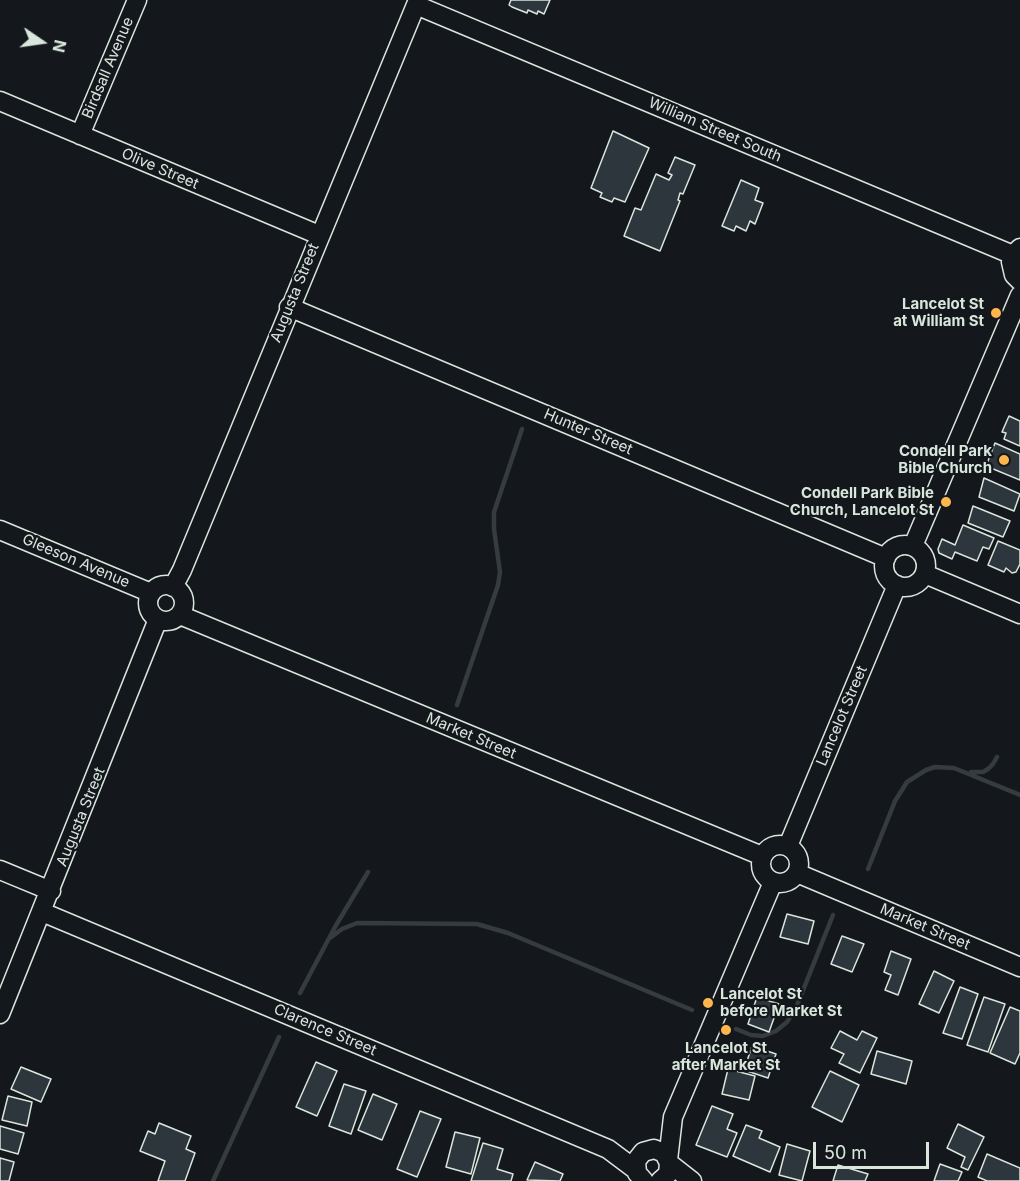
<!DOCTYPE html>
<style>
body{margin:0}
#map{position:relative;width:1020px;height:1181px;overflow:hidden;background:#14181c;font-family:Inter,sans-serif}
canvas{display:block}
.north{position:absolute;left:12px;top:12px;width:60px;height:60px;-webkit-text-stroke:4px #14181c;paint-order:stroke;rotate:103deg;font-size:16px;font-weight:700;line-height:24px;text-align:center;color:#d8e6dc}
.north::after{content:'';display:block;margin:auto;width:21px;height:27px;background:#d8e6dc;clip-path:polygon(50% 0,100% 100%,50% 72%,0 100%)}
.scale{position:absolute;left:813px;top:1142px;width:116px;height:27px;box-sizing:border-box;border:3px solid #d8e6dc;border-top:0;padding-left:8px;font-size:18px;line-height:21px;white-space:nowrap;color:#d8e6dc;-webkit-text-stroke:4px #14181c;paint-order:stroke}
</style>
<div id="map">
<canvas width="1020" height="1181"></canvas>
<div class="north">N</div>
<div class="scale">50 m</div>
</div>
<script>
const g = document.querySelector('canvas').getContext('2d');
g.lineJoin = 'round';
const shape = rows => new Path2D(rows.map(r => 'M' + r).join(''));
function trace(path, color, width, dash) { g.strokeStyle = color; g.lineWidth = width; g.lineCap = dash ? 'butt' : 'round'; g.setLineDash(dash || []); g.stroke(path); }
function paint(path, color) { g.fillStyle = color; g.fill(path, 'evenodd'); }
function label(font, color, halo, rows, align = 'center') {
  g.font = font + ' Inter,sans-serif'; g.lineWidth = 4.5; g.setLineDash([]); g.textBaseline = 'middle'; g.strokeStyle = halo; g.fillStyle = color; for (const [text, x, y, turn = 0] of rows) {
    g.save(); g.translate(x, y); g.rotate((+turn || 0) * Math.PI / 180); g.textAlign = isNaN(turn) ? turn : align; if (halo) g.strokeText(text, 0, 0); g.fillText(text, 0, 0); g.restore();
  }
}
const stream = shape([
 [457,705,498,585,500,572,494,529,494,512,522,429],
 [971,772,983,772,988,769,993,764,997,757],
 [868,869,895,801,902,790,907,782,926,770,935,767,954,768,1020,795],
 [330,938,342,929,357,923,477,924,508,933,692,1010],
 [300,993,335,927,368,872],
 [736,1029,751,1035,763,1036,776,1031,787,1022,796,1008,833,915],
 [213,1181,279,1037]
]);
const building = shape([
 [511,0,550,0,544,14,538,11,537,14,528,10,527,13,512,7,509,5,511,0],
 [613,131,649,148,625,202,614,198,612,202,600,197,602,193,591,188,613,131],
 [675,157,695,165,683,194,680,193,678,200,680,201,660,251,624,236,635,208,641,210,656,174,669,180,672,175,668,173,675,157],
 [741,180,759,188,755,200,763,203,755,224,750,221,746,231,736,226,734,231,722,226,741,180],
 [1009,416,1020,421,1020,446,1004,439,1006,433,1002,432,1009,416],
 [995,443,1020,454,1020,480,986,466,995,443],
 [984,478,1020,494,1014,511,979,497,984,478],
 [973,506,1010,521,1003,537,968,523,973,506],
 [963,525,994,538,989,549,983,547,977,561,955,552,952,559,939,553,938,549,942,539,955,545,963,525],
 [998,541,1020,550,1020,564,1016,572,1012,573,1006,568,1004,572,988,565,998,541],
 [787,914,814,921,808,944,780,937,787,914],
 [842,936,864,944,852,972,831,964,842,936],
 [891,951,911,959,898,995,885,990,891,975,884,972,891,951],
 [934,971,954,981,939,1013,919,1004,934,971],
 [960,987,978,994,962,1039,943,1033,960,987],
 [757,997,779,1004,769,1032,748,1024,757,997],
 [984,997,1005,1004,988,1052,967,1045,984,997],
 [1010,1007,1020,1011,1020,1053,1015,1064,990,1053,1010,1007],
 [840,1031,857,1040,862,1031,877,1038,860,1073,839,1063,844,1054,831,1048,840,1031],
 [752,1046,776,1054,768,1078,744,1070,752,1046],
 [877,1051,912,1061,906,1084,871,1074,877,1051],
 [316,1062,337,1071,317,1116,296,1107,316,1062],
 [21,1067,51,1079,41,1102,11,1089,21,1067],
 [728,1069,755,1076,749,1100,722,1094,728,1069],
 [830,1071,859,1085,842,1122,812,1107,830,1071],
 [344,1084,366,1091,351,1134,329,1126,344,1084],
 [373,1094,397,1104,382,1140,358,1130,373,1094],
 [8,1096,32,1102,27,1126,2,1120,8,1096],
 [712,1106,733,1114,727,1129,737,1133,727,1157,696,1145,712,1106],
 [420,1111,441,1119,417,1177,397,1169,420,1111],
 [159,1123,191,1136,186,1149,195,1153,185,1181,158,1181,165,1161,140,1151,148,1131,155,1134,159,1123],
 [958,1124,984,1137,968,1170,961,1167,965,1157,947,1148,958,1124],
 [746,1125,762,1131,759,1138,780,1147,770,1172,733,1156,746,1125],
 [0,1126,24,1133,18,1154,0,1149,0,1126],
 [455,1132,480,1138,471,1174,446,1167,455,1132],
 [483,1143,503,1149,497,1169,513,1174,511,1181,471,1181,483,1143],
 [787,1144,810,1151,802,1181,779,1175,787,1144],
 [987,1154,1020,1168,1020,1181,987,1181,978,1177,987,1154],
 [0,1158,14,1162,9,1181,0,1181,0,1158],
 [535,1162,563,1174,560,1181,527,1180,535,1162],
 [940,1164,962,1172,958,1181,934,1181,940,1164],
 [838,1165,868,1174,865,1181,833,1181,838,1165]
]);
const minor = shape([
 [416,5,1013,255],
 [0,101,319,235],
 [80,135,137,0],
 [1020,248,1013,255,1011,262,1014,275,1020,281],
 [289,307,886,558],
 [0,530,151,593],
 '884 566a21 21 0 1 1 42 0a21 21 0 1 1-42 0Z',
 [913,546,1020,295],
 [925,574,1020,614],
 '148 603a18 18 0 1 1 36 0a18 18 0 1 1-36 0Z',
 [173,587,182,570,418,0],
 [180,615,762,856],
 '761 864a19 19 0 1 1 38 0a19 19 0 1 1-38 0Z',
 [788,846,897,585],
 [0,870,51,891],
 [797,873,1020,967],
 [42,912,608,1149,636,1170],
 [0,1014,158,619],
 [668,1160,673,1117,773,882],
 [669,1163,692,1181],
 [644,1181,637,1173,636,1161,643,1152,654,1149,664,1153,669,1163,668,1174,660,1181]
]);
const markers = [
 [996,313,6,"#ffb74d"],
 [1004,460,6,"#ffb74d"],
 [946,502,6,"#ffb74d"],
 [708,1003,6,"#ffb74d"],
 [726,1030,6,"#ffb74d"]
];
const streetNames = [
 ["Birdsall Avenue",108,68,-67],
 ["William Street South",715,130,23],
 ["Olive Street",160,169,23],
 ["Augusta Street",295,293,-68],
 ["Hunter Street",588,432,23],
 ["Gleeson Avenue",76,561,23],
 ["Lancelot Street",842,716,-67],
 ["Market Street",471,736,23],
 ["Augusta Street",81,817,-68],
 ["Market Street",925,927,23],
 ["Clarence Street",325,1030,23]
];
const poiNames = [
 ["Lancelot St",984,304],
 ["at William St",984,321],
 ["Condell Park",992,451],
 ["Bible Church",992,468],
 ["Condell Park Bible",934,493],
 ["Church, Lancelot St",934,510],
 ["Lancelot St",720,994,"left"],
 ["before Market St",720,1011,"left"],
 ["Lancelot St",726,1048,"center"],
 ["after Market St",726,1065,"center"]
];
trace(stream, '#363b3e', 4.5);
paint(building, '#2c363c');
trace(building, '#d8e6dc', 1.5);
trace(minor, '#d8e6dc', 21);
trace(minor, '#14181c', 18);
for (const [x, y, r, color] of markers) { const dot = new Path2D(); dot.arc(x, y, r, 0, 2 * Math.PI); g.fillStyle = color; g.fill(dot); trace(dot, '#14181c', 2); }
label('15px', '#d8e6dc', '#14181c', streetNames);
label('bold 15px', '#d8e6dc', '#14181c', poiNames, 'right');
</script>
